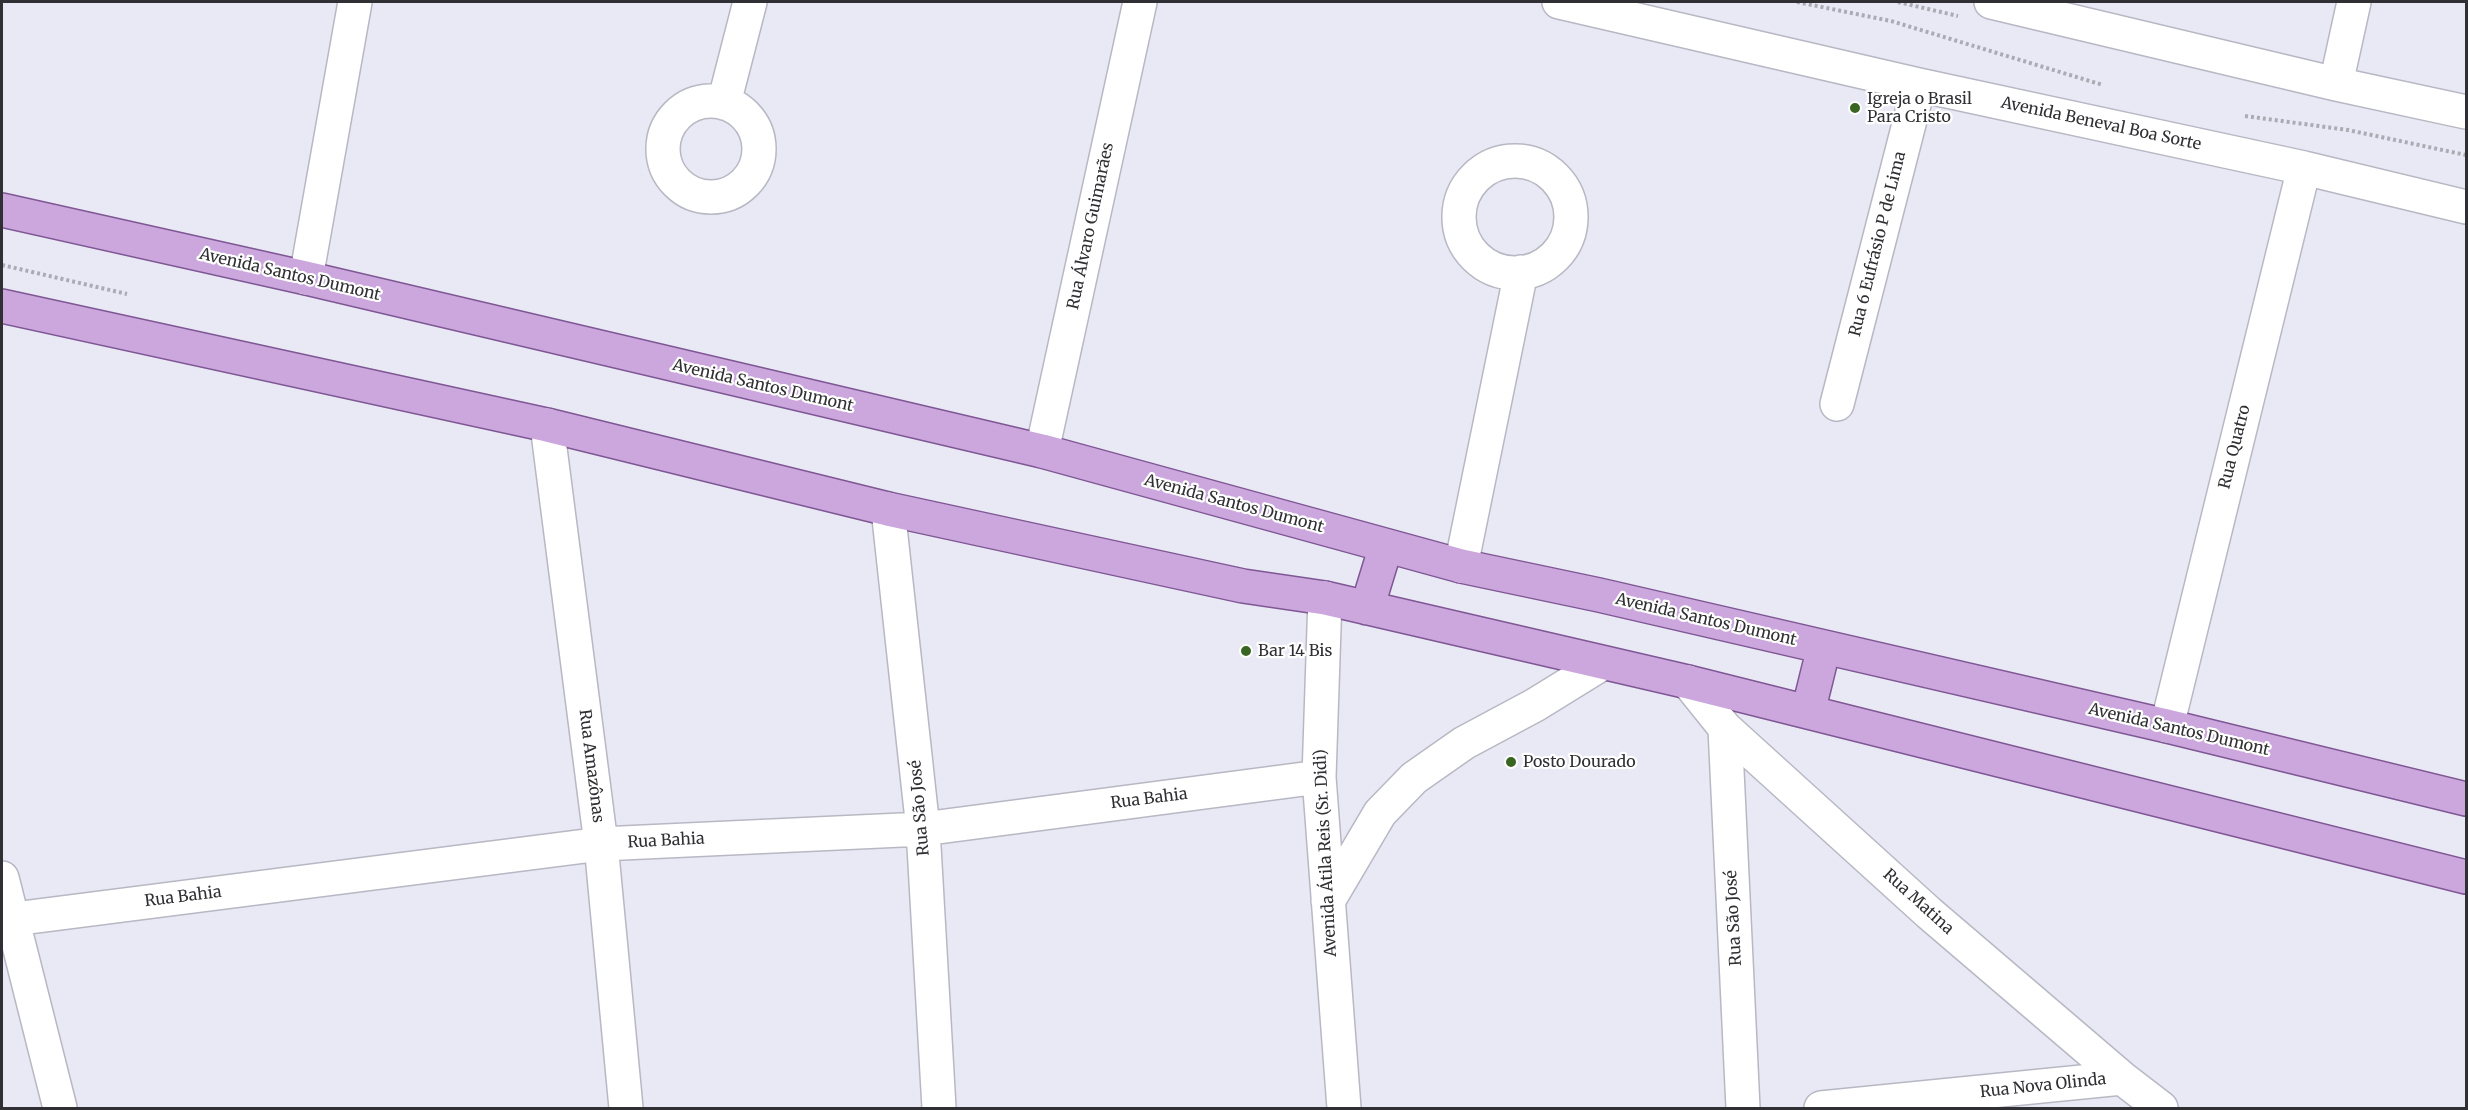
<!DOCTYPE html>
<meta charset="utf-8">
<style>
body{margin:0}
#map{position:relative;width:2468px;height:1110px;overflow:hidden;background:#e9e9f5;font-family:Merriweather,serif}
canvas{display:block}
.frame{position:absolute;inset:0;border:3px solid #303034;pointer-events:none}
</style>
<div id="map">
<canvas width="2468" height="1110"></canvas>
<div class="frame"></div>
</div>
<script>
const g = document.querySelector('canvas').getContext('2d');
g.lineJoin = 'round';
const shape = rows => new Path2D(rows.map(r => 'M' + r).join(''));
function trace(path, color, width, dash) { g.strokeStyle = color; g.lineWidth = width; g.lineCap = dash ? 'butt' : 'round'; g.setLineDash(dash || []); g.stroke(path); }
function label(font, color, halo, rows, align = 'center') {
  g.font = font + ' Merriweather,serif'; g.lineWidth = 4.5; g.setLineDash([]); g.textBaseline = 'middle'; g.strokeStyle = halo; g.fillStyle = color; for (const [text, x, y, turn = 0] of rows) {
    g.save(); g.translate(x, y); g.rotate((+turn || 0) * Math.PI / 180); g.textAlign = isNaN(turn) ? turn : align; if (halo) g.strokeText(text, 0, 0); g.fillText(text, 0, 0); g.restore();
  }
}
const path = shape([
 [1797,2,1891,21,2103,85],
 [1898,2,1958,16],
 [2245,116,2348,130,2466,155],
 [2,265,127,294]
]);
const minor = shape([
 [1559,2,1919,85,2304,168,2466,207],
 [1991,2,2336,84,2466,112],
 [2336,84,2354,2],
 '663 149a48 48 0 1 1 96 0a48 48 0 1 1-96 0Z',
 [724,103,750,2],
 '1459 217a56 56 0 1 1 112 0a56 56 0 1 1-112 0Z',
 [306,278,355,2],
 [1837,404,1919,85],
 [547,425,601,844,626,1108],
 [1042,451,1140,2],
 [888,509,923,829,939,1108],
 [1461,566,1521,272],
 [1325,598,1319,777,1344,1108],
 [1688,682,1725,728,1929,913,2122,1078,2161,1108],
 [2167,726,2304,168],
 [1725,728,1743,1108],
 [2,878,60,1108],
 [1328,901,1380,813,1414,778,1464,743,1535,705,1603,663],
 [14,919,601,844,923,829,1319,777],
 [1821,1108,2122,1078]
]);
const major = shape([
 [2,210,306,278,1042,451,1461,566,1599,595,2167,726,2466,799],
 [2,306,547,425,888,509,1243,586,1325,598,1688,682,2466,877],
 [1367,608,1386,546],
 [1808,712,1824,647]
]);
const markers = [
 [1855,108,6,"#396522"],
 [1246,651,6,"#396522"],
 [1511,762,6,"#396522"]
];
const poiNames = [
 ["Igreja o Brasil",1867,99],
 ["Para Cristo",1867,117],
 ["Bar 14 Bis",1258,651],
 ["Posto Dourado",1523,762]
];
const streetNames = [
 ["Avenida Beneval Boa Sorte",2101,124,12],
 ["Rua Álvaro Guimarães",1091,226,-78],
 ["Rua 6 Eufrásio P de Lima",1878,244,-76],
 ["Avenida Santos Dumont",290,275,13],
 ["Avenida Santos Dumont",763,386,13],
 ["Rua Quatro",2235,447,-76],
 ["Avenida Santos Dumont",1234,504,15],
 ["Avenida Santos Dumont",1706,620,13],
 ["Avenida Santos Dumont",2179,730,13],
 ["Rua Amazônas",591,766,83],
 ["Rua Bahia",1149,799,-7],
 ["Rua São José",920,808,-95],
 ["Rua Bahia",666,841,-3],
 ["Avenida Átila Reis (Sr. Didi)",1326,853,-93],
 ["Rua Bahia",183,897,-7],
 ["Rua Matina",1918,902,42],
 ["Rua São José",1734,918,-93],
 ["Rua Nova Olinda",2043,1086,-6]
];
trace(minor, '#b8b8c4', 36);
trace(major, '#7f5794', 36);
trace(path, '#ababb4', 4, [3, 3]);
trace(minor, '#fff', 33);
trace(major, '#cba7dd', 33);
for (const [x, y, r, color] of markers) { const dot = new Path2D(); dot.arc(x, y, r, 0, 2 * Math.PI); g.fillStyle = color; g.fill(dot); trace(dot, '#fff', 2); }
label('16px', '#303034', '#fff', poiNames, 'left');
label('16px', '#303034', '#fff', streetNames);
</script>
